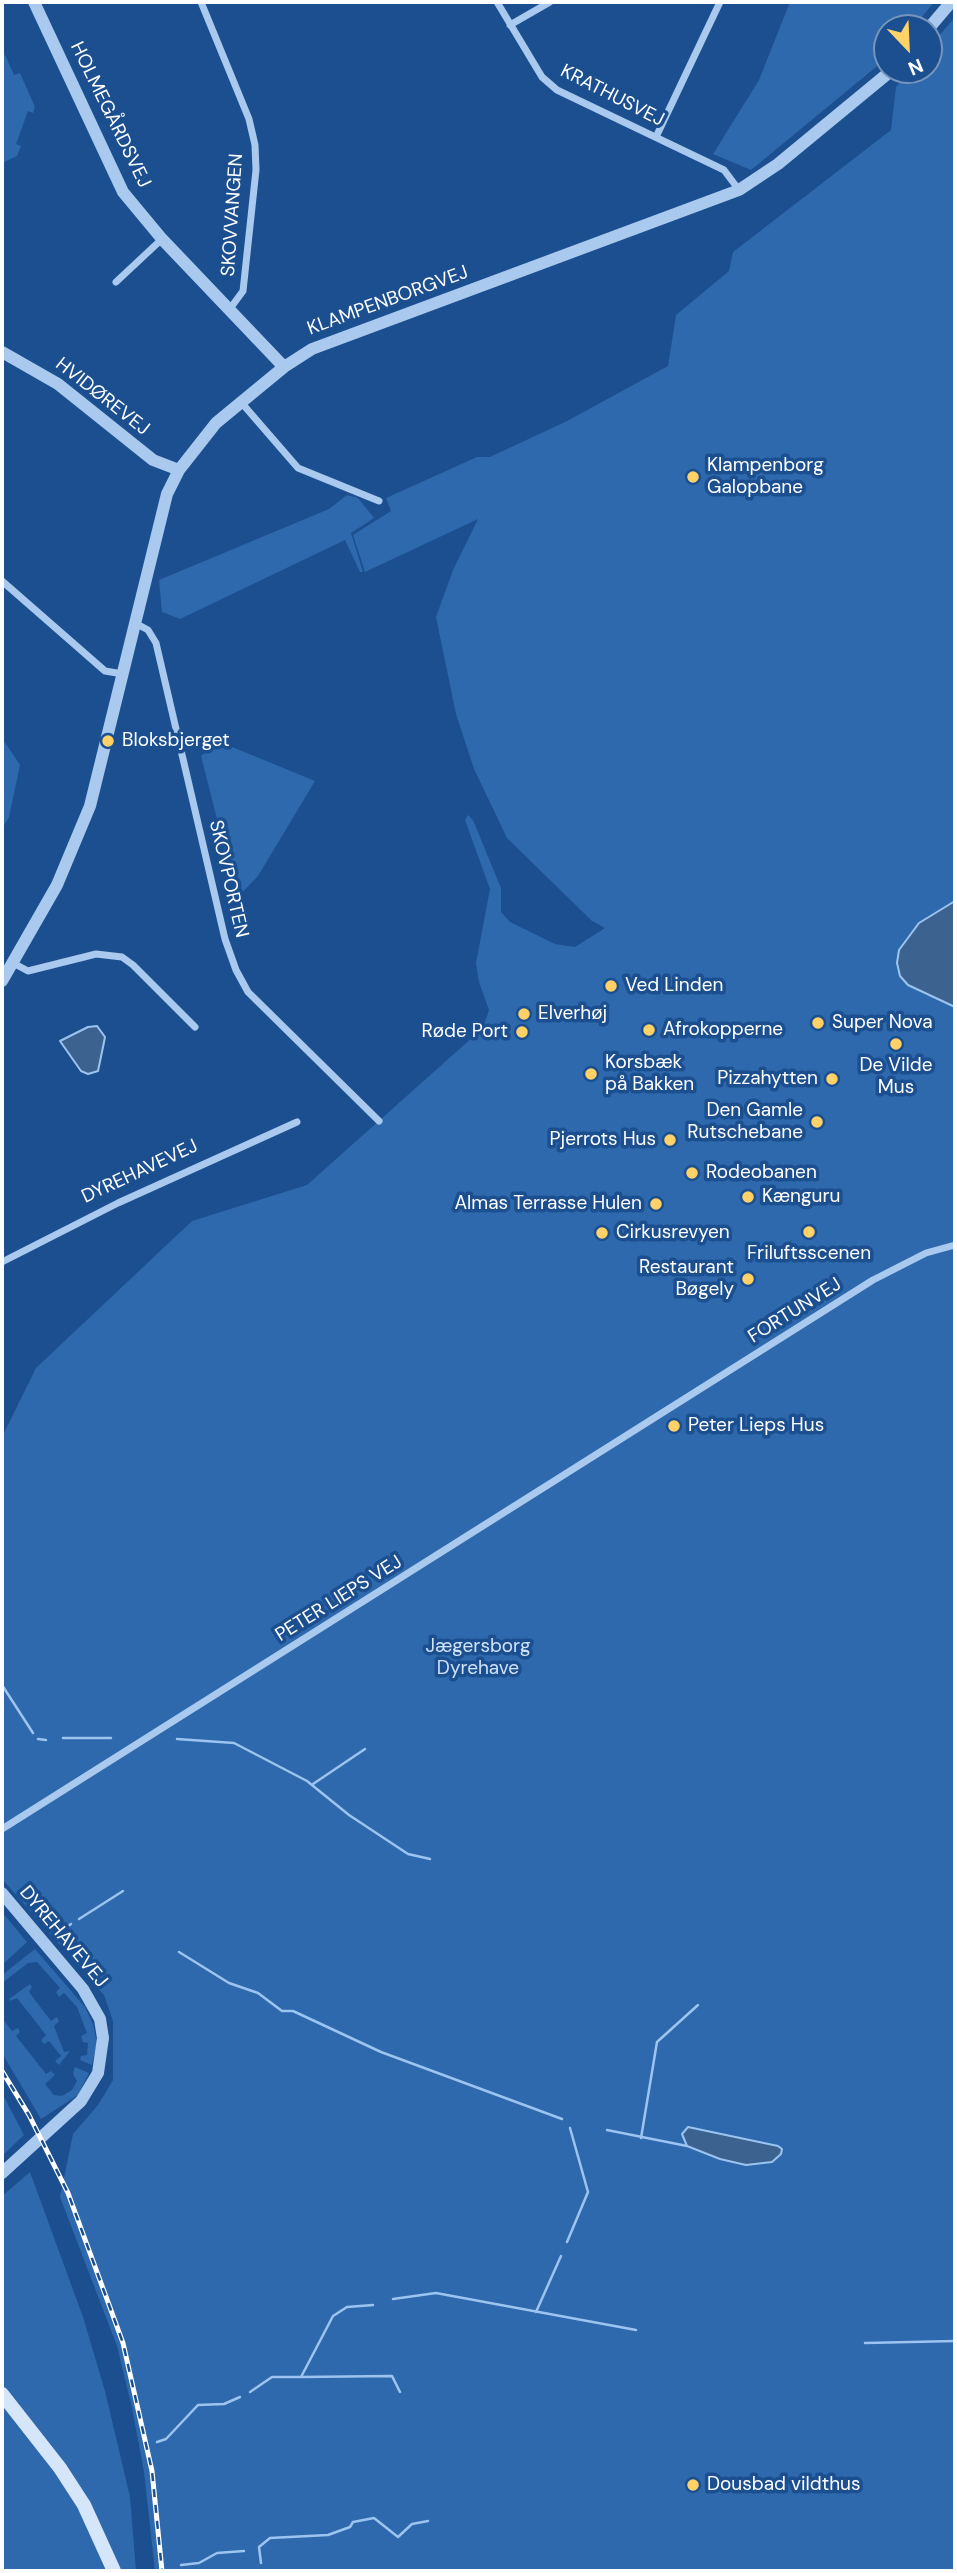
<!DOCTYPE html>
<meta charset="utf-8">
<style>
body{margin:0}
#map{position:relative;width:957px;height:2573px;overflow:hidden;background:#1b4f8f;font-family:"DM Sans",sans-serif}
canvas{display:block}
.frame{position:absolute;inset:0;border:4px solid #fff;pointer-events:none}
.north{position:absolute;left:873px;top:14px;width:70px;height:70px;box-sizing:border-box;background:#1b4f8f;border:2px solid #7695bc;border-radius:50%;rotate:157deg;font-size:19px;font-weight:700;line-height:28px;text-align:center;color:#fff}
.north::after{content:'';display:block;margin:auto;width:24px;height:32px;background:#ffd166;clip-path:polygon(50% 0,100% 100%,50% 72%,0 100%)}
</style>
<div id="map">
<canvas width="957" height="2573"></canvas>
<div class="frame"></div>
<div class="north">N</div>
</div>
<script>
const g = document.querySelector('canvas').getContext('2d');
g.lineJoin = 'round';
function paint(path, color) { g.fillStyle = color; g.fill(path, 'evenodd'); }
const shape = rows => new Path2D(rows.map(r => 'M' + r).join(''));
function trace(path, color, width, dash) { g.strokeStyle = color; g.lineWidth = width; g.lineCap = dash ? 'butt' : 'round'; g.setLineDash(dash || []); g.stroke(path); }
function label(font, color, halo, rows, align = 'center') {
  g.font = font + ' "DM Sans",sans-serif'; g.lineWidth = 7; g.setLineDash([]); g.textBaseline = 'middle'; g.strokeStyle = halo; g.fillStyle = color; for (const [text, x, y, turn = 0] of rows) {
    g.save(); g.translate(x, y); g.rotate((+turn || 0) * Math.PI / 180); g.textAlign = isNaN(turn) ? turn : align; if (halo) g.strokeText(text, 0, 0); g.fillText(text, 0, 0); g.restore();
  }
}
const green = shape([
 [790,2,934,2,913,28,887,28,887,58,751,170,713,154,759,80],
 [955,17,955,2571,155,2571,144,2472,132,2408,117,2346,60,2197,73,2134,98,2105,113,2080,113,2021,104,1995,2,1879,2,1437,36,1368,192,1221,307,1185,483,1028,489,1010,479,982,476,963,490,889,465,820,468,815,473,820,501,888,501,912,510,922,555,944,575,947,605,928,592,921,507,838,474,769,456,714,436,617,453,570,478,519,365,572,353,535,391,511,386,498,477,457,490,457,567,421,668,366,676,315,729,271,733,252,891,130,896,87,910,70,929,70,929,48],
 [2,48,14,75,20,73,35,107,33,113,28,111,16,144,21,146,17,156,2,163],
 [347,495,358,498,374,518,351,533,363,572,360,572,345,540,180,619,162,612,159,580,329,509],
 [2,738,20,765,9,817,2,829],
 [220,742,315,781,258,876,237,898,201,756],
 [2,1912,27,1942,2,1965],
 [35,1949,85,2007,93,2024,97,2043,92,2065,80,2060,81,2056,87,2055,88,2043,83,2042,81,2036,87,2033,77,2007,64,1993,59,1997,56,1992,60,1988,37,1962,28,1963,2,1983,2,1975],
 [30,1984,32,1987,29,1992,51,2021,57,2017,59,2021,54,2026,64,2052,70,2051,59,2065,55,2061,61,2056,49,2041,44,2044,41,2040,46,2035,17,1998,10,2001,9,1999],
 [2,2018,12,2031,18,2028,20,2032,16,2036,46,2074,51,2071,55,2075,45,2084,54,2095,62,2096,72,2090,77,2081,73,2074,75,2067,89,2073,78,2095,41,2119,2,2053],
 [2,2093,24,2135,2,2156],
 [30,2172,83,2317,105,2391,130,2497,136,2571,2,2571,2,2196]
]);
const water = shape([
 [955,901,955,1007,908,985,900,976,897,963,899,950,919,923,955,901],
 [97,1026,105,1037,103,1047,98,1071,88,1074,81,1071,60,1041,88,1027,97,1026],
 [688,2127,778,2146,782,2149,781,2154,772,2162,746,2165,720,2159,687,2146,682,2134,688,2127]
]);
const stream = shape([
 [2,1685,33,1733],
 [63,1738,111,1738],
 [38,1739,46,1740],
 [177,1739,234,1743,307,1781,349,1815,408,1854,430,1859],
 [313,1784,365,1749],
 [79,1919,123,1891],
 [64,1929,71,1924],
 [179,1952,229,1983,258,1993,282,2011,293,2011,381,2052,562,2119],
 [607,2130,687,2146],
 [641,2138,657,2042,698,2005],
 [567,2242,588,2192,570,2128],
 [393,2299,436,2293,636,2330],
 [536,2312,561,2256],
 [865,2343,955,2341],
 [301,2377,392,2376,400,2392],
 [250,2392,272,2377,301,2377,333,2316,347,2307,373,2305],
 [157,2442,166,2439,198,2405,224,2404,240,2397],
 [261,2563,259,2547,270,2538,328,2535,350,2527,353,2522,374,2518,398,2537,412,2524,428,2521],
 [181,2565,199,2563,217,2553,244,2551]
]);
const minor = shape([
 [201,2,249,119,255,145,256,170,243,291,229,310],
 [497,2,542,77,557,90,724,170,739,190],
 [510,25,550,2],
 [656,137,720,2],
 [116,282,162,239],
 [240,401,298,468,379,501],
 [2,581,105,671,123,674],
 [135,623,148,630,156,643,225,939,236,970,248,992,379,1121],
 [13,963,28,971,96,954,122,957,133,965,195,1027],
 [2,1262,118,1203,297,1122],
 [2,1829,873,1280,926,1253,955,1245]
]);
const tertiary = shape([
 [34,2,123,192,162,239,284,367],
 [929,28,951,2],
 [2,352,58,384,153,460,179,470],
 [2,981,57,885,90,806,167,494,179,470,216,423,284,367,312,349,739,190,778,164,892,70],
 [2,1893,83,1989,100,2019,103,2038,98,2073,81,2101,2,2173]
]);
const secondary = shape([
 [2,2394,60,2468,84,2505,114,2571]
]);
const rail = shape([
 [2,2071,29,2115,68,2193,123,2343,152,2471,162,2571]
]);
const markers = [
 [693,477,7,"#ffd166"],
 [108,741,7,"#ffd166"],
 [611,986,7,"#ffd166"],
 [524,1014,7,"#ffd166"],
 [818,1023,7,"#ffd166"],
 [649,1030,7,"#ffd166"],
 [522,1032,7,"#ffd166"],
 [896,1044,7,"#ffd166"],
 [591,1074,7,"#ffd166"],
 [832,1079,7,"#ffd166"],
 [817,1122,7,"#ffd166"],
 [670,1140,7,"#ffd166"],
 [692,1173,7,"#ffd166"],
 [748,1197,7,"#ffd166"],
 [656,1204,7,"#ffd166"],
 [809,1232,7,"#ffd166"],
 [602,1233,7,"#ffd166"],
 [748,1279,7,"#ffd166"],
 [674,1426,7,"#ffd166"],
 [693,2485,7,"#ffd166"]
];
const streetNames = [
 ["KRATHUSVEJ",612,96,27],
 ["HOLMEGÅRDSVEJ",110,115,64],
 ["SKOVVANGEN",233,215,-86],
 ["KLAMPENBORGVEJ",388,301,-20],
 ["HVIDØREVEJ",102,397,38],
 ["SKOVPORTEN",228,879,77],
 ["DYREHAVEVEJ",140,1172,-25],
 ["FORTUNVEJ",795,1311,-32],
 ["PETER LIEPS VEJ",339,1599,-32],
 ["DYREHAVEVEJ",63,1937,50]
];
const poiNames = [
 ["Klampenborg",707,466],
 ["Galopbane",707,488],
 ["Bloksbjerget",122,741],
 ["Ved Linden",625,986],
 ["Elverhøj",538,1014],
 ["Super Nova",832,1023],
 ["Afrokopperne",663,1030],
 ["Røde Port",508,1032,"right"],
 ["Korsbæk",605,1063],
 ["på Bakken",605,1085],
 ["De Vilde",896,1066,"center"],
 ["Mus",896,1088,"center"],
 ["Pizzahytten",818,1079,"right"],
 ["Den Gamle",803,1111,"right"],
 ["Rutschebane",803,1133,"right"],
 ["Pjerrots Hus",656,1140,"right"],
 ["Rodeobanen",706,1173],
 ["Kænguru",762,1197],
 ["Almas Terrasse Hulen",642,1204,"right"],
 ["Cirkusrevyen",616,1233],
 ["Friluftsscenen",809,1254,"center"],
 ["Restaurant",734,1268,"right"],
 ["Bøgely",734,1290,"right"],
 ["Peter Lieps Hus",688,1426],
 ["Dousbad vildthus",707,2485]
];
const parkNames = [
 ["Jægersborg",478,1647],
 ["Dyrehave",478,1669]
];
paint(green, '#2e69ad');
paint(water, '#3c6290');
trace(water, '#9cc4f0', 2);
trace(stream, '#9cc4f0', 2.5);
trace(minor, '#a9c9ee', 7);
trace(tertiary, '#a9c9ee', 12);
trace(secondary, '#d6e6fa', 14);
trace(rail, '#fff', 5);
trace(rail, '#1b4f8f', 2.5, [8]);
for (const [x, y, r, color] of markers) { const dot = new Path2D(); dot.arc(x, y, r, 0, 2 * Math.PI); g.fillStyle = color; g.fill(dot); trace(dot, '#1b4f8f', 2.5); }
label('19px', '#fff', '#1b4f8f', streetNames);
label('19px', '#fff', '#1b4f8f', poiNames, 'left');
label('19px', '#cfe3fa', '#1b4f8f', parkNames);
</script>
